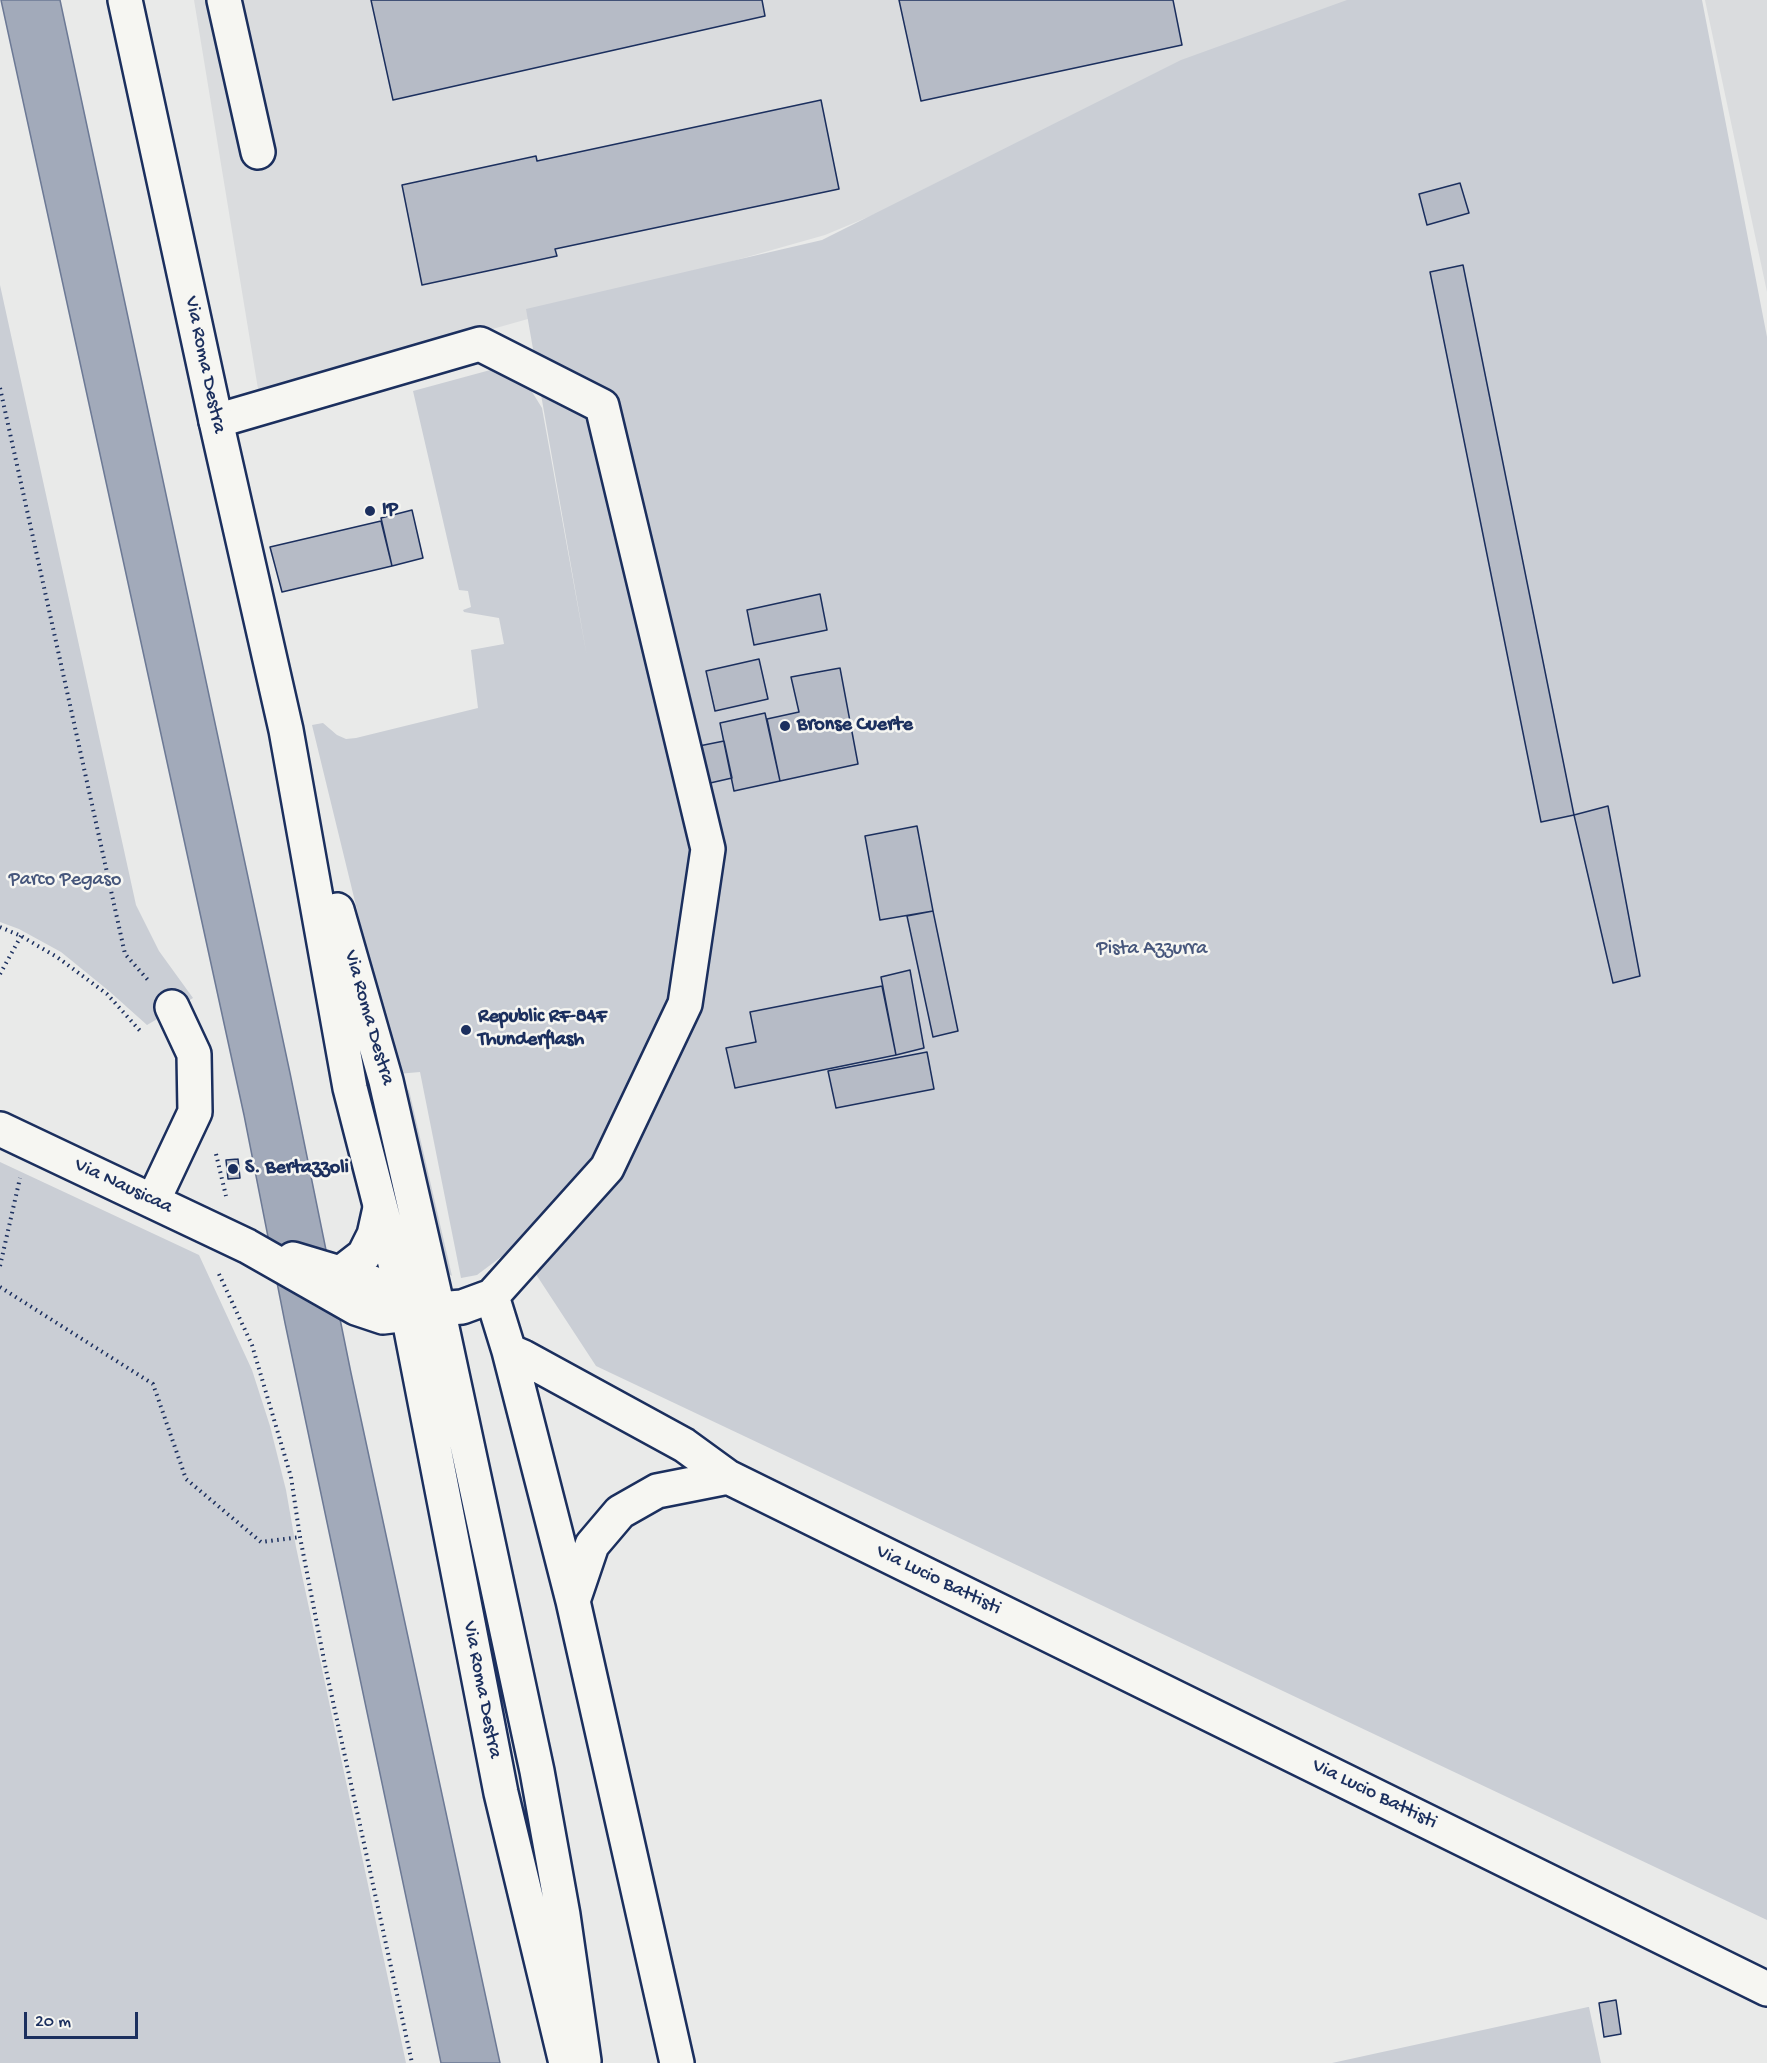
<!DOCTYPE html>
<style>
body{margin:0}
#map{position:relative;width:1767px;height:2063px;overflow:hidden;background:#e9eae9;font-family:"Gochi Hand",sans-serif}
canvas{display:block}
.scale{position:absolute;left:24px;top:2012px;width:114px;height:27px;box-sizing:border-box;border:3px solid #1b2f5e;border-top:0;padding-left:8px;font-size:18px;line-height:21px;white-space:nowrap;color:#1b2f5e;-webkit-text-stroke:4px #f6f6f2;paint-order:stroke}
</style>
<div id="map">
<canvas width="1767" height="2063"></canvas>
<div class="scale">20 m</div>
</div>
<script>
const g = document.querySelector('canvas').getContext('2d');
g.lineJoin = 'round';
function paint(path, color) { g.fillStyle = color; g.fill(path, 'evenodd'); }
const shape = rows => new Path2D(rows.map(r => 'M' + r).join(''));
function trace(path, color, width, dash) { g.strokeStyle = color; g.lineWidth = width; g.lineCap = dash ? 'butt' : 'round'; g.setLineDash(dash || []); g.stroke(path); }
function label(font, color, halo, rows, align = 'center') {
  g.font = font + ' "Gochi Hand",sans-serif'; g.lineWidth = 5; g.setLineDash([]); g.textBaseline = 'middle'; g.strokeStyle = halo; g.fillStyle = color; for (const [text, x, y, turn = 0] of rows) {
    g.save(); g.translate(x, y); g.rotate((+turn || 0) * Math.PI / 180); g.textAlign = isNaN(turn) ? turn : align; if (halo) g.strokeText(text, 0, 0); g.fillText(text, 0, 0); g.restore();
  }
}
const built = shape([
 [194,0,1389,0,825,235,259,395],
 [1705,0,1767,0,1767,292]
]);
const green = shape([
 [1347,0,1702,0,1767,337,1767,1920,596,1366,524,1256,501,1257,477,1275,461,1278,420,1072,397,1074,312,725,323,723,337,735,346,739,356,738,478,708,471,650,504,644,499,618,464,612,463,610,471,607,468,591,459,590,413,391,494,369,526,382,542,408,587,657,526,309,822,240,1181,60],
 [0,285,136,905,159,951,193,998,147,1025,109,991,61,952,19,929,0,922],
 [409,1090,452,1276,444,1271,402,1091],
 [0,1162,199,1255,252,1370,270,1426,286,1490,296,1547,406,2063,0,2063],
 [1589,2007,1601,2063,1332,2063,1588,2007]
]);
const water = shape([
 [1,0,60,0,290,1073,351,1373,500,2063,441,2063,285,1323,244,1115,1,0]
]);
const building = shape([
 [371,0,762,0,765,16,393,100,371,0],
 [899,0,1173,0,1182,45,921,101,899,0],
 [821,100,839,189,555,249,557,256,422,285,402,185,536,156,537,161,821,100],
 [1460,183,1469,213,1427,225,1419,194,1460,183],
 [1463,265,1574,815,1541,822,1430,272,1463,265],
 [412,510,423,558,392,566,381,518,412,510],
 [381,521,392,566,282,592,270,547,381,521],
 [820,594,827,630,754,645,747,610,820,594],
 [759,659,768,699,715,711,706,671,759,659],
 [840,668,858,764,780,781,767,719,799,712,791,677,840,668],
 [765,713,780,781,734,791,720,723,765,713],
 [724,741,732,778,697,786,689,748,724,741],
 [1608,806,1640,976,1613,983,1574,815,1608,806],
 [917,826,933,911,880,920,865,836,917,826],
 [933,911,958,1031,933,1037,907,916,933,911],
 [910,970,924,1048,896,1055,881,977,910,970],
 [882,986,896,1055,735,1088,726,1048,756,1042,750,1012,882,986],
 [927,1052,934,1089,836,1108,828,1071,927,1052],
 [238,1159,240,1178,228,1179,226,1160,238,1159],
 [1616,2000,1621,2034,1604,2037,1599,2003,1616,2000]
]);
const path = shape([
 [0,388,125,954,148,980],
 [0,927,21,936,57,957,107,994,142,1033],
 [0,974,21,936],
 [216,1154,226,1196],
 [0,1266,20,1178],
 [219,1274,252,1345,291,1477,300,1537,325,1665,412,2063],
 [0,1287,153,1384,186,1479,261,1542,300,1537]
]);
const minor = shape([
 [224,0,258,152],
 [216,421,480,344,602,406,708,849,685,1004,607,1168,492,1296,462,1307,438,1309],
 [0,1129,247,1246,356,1308,383,1317,408,1314],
 [153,1201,195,1112,194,1054,172,1007],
 [293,1259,373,1283,408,1314],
 [342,1272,364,1255,374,1235,380,1208],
 [492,1296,509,1351,573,1601],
 [509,1351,523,1357,684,1445,728,1477],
 [677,2063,573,1601,592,1545,620,1512,657,1491,728,1477,1767,1989]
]);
const major = shape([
 [125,0,216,421,286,730,350,1088,408,1314,501,1793,566,2063],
 [337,910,386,1081,438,1309,537,1771,563,1915,584,2061]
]);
const markers = [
 [370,511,6,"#1b2f5e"],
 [785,726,6,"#1b2f5e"],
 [466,1030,6,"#1b2f5e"],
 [233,1169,6,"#1b2f5e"]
];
const streetNames = [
 ["Via Roma Destra",204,365,78],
 ["Via Roma Destra",368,1018,74],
 ["Via Nausicaa",123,1187,25],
 ["Via Lucio Battisti",938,1581,26],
 ["Via Roma Destra",481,1690,79],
 ["Via Lucio Battisti",1374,1795,26]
];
const poiNames = [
 ["IP",382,511],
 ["Bronse Cuerte",797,726],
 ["Republic RF-84F",478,1018],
 ["Thunderflash",478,1041],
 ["S. Bertazzoli",245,1169]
];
const parkNames = [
 ["Parco Pegaso",65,881],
 ["Pista Azzurra",1152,950]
];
paint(built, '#dadcde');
paint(green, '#caced5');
paint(water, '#a2aaba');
trace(water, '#6c7995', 1.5);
paint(building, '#b6bbc6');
trace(building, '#1b2f5e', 1.5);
trace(minor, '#1b2f5e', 38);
trace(major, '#1b2f5e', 38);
trace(path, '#1b2f5e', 4, [1.5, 4.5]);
trace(minor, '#f6f6f2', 33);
trace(major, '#f6f6f2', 33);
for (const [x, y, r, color] of markers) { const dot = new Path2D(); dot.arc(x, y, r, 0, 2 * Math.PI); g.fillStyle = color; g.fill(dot); trace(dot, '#f6f6f2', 2); }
label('20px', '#1b2f5e', '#f6f6f2', streetNames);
label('bold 20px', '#1b2f5e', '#f6f6f2', poiNames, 'left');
label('20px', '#47577c', '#f6f6f2', parkNames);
</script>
